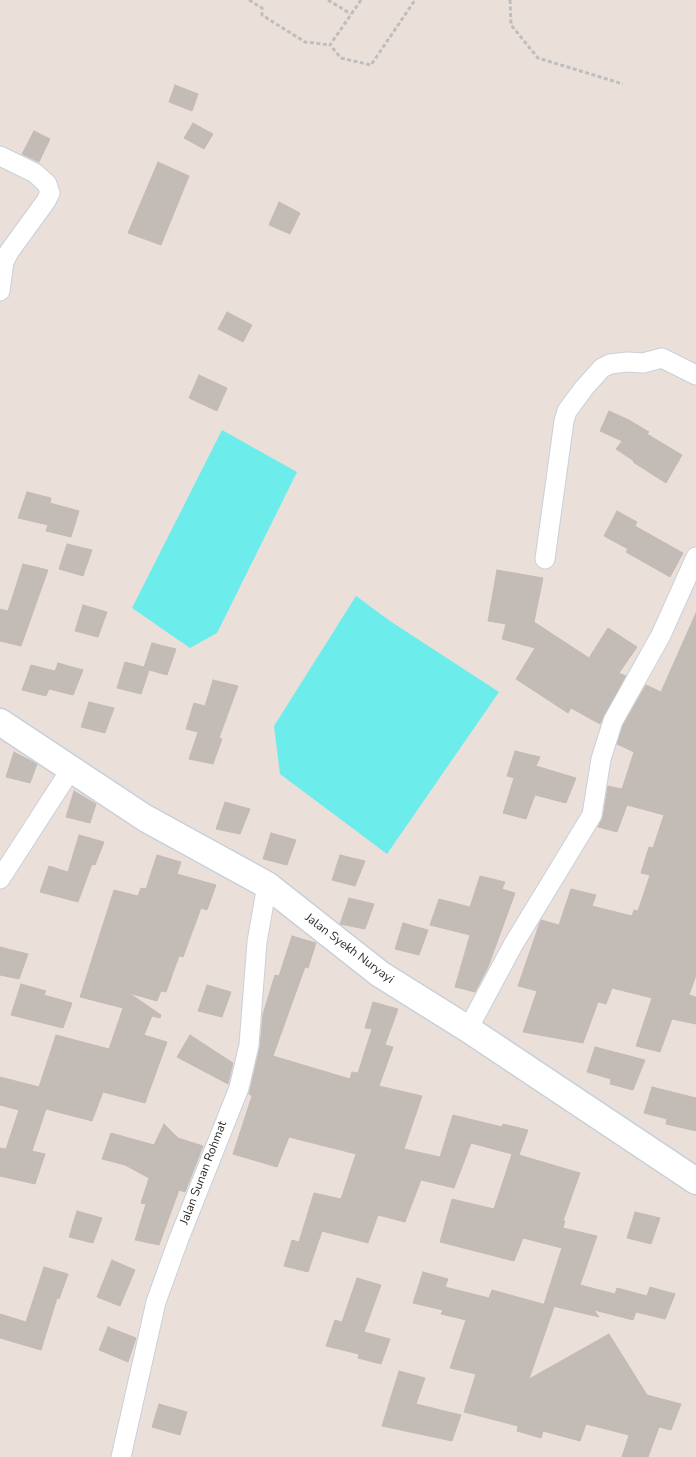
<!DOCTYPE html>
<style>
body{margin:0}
canvas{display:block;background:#ebdfda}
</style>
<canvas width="696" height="1457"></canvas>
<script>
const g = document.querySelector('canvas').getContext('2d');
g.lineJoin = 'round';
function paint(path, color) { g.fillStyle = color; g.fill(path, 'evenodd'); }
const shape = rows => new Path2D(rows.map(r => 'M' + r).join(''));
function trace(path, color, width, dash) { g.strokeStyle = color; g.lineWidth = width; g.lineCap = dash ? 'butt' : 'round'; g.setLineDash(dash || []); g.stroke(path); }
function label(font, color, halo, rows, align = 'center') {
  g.font = font + ' "Nunito Sans",sans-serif'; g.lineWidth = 4.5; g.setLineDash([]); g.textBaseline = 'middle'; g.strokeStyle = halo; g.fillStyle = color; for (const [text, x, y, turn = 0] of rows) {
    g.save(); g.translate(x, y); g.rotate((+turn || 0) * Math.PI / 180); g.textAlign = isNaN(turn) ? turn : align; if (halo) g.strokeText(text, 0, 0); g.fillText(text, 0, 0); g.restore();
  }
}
const water = shape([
 [222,430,297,472,217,633,190,648,132,608],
 [356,596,390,621,499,692,387,854,280,774,274,726]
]);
const building = shape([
 [175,85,198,94,192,111,169,102,175,85],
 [193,123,213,134,204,149,184,138,193,123],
 [34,131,50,139,39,162,22,154,34,131],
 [158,162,189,176,161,245,128,233,158,162],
 [279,202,300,213,290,234,269,225,279,202],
 [227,312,252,325,243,342,218,329,227,312],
 [199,375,227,388,217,411,189,398,199,375],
 [609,411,629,420,649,432,647,434,682,455,666,483,633,462,634,461,616,449,622,441,600,431,609,411],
 [27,492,51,498,50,503,79,511,71,537,46,531,48,525,18,518,27,492],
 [617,511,637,522,635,526,683,553,670,577,626,552,628,549,604,536,617,511],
 [67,544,92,550,83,576,59,569,67,544],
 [23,564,48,570,21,646,0,641,0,609,8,611,23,564],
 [497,570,543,578,534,622,589,658,608,628,637,647,619,673,626,676,600,724,571,708,568,713,516,679,535,648,502,639,506,624,488,621,497,570],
 [83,605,107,612,98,637,75,631,83,605],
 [696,613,696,975,689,995,696,997,696,1024,672,1019,660,1052,636,1046,652,998,612,988,606,1004,598,1002,583,1043,523,1032,537,991,518,986,539,925,541,920,559,925,571,889,596,895,592,906,632,916,634,910,638,911,650,875,641,873,649,847,653,848,664,815,627,805,617,832,598,827,603,817,608,786,622,789,634,752,617,744,623,725,646,685,661,692,696,613],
 [152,643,176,649,167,675,149,670,141,694,117,688,125,662,144,667,152,643],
 [58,663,83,670,73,695,49,689,46,696,22,690,31,665,55,671,58,663],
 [213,680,238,686,219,738,222,739,213,764,189,759,198,732,186,729,194,703,205,706,213,680],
 [89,702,114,708,105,733,81,727,89,702],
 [515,751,540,757,536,766,576,778,566,803,535,795,526,819,503,813,514,778,507,776,515,751],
 [14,752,37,764,30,783,6,777,14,752],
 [74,791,96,804,90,823,66,817,74,791],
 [225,802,250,809,240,834,216,829,225,802],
 [271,833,296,840,287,865,263,859,271,833],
 [79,835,104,842,95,865,92,864,78,902,40,892,49,866,68,872,79,835],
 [157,855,181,862,177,874,216,885,207,910,201,908,183,957,179,956,166,992,161,991,157,1001,129,993,161,1015,160,1018,152,1016,144,1035,167,1042,145,1103,103,1092,92,1121,46,1109,32,1151,45,1154,35,1184,0,1176,0,1148,6,1149,19,1110,0,1105,0,1077,39,1087,56,1035,109,1049,123,1008,80,997,114,890,138,896,141,888,146,889,157,855],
 [340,855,365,861,355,886,332,880,340,855],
 [480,876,505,882,502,889,515,893,488,967,475,992,455,987,470,935,430,925,439,899,470,907,480,876],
 [349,898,374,904,365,929,340,924,349,898],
 [403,923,428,930,419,955,395,949,403,923],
 [292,936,316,943,308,968,305,967,273,1056,350,1079,352,1072,358,1073,372,1029,365,1028,373,1002,398,1009,385,1045,393,1047,379,1086,422,1096,404,1149,440,1157,453,1115,502,1127,503,1124,528,1130,519,1155,580,1173,563,1221,565,1221,563,1228,597,1236,580,1285,615,1294,617,1288,647,1296,650,1287,675,1294,665,1319,636,1312,633,1320,594,1310,599,1317,544,1304,562,1248,523,1238,514,1261,440,1242,452,1199,494,1209,512,1154,471,1143,454,1188,421,1180,405,1222,378,1215,368,1243,322,1231,308,1272,284,1266,292,1240,299,1242,314,1193,341,1199,356,1154,289,1137,277,1167,233,1154,252,1096,249,1094,260,1047,263,1014,275,975,279,976,292,936],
 [0,947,28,954,19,979,0,975,0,947],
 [21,984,46,991,44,995,72,1003,63,1028,11,1015,21,984],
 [207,985,231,992,222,1017,198,1011,207,985],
 [190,1035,233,1063,228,1084,177,1057,190,1035],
 [595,1047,645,1060,633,1090,610,1084,611,1079,587,1072,595,1047],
 [652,1087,696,1098,696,1131,666,1124,667,1119,644,1113,652,1087],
 [164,1124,178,1138,203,1146,185,1192,179,1190,159,1245,135,1240,146,1204,141,1203,149,1178,125,1165,102,1159,111,1133,154,1145,164,1124],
 [77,1211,102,1218,93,1243,69,1237,77,1211],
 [635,1212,660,1218,651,1244,627,1238,635,1212],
 [112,1260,135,1270,120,1306,97,1297,112,1260],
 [44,1267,68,1274,59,1299,57,1298,41,1350,0,1338,0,1314,26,1322,44,1267],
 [423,1272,448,1279,445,1287,489,1298,492,1290,554,1307,529,1379,609,1334,647,1395,681,1404,671,1430,659,1427,648,1457,622,1457,629,1435,586,1424,580,1441,543,1431,541,1438,517,1431,518,1426,464,1412,476,1374,450,1368,466,1320,441,1314,443,1310,413,1303,423,1272],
 [357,1278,381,1285,364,1332,390,1339,381,1364,358,1358,359,1354,326,1346,335,1320,342,1322,357,1278],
 [108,1327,136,1338,128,1362,99,1350,108,1327],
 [399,1371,425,1378,416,1404,461,1415,452,1441,382,1426,399,1371],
 [159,1404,187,1412,180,1435,152,1427,159,1404]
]);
const path = shape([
 [249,0,262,8,262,15,305,42,330,45],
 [328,0,351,14],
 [361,0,330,45,341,58,371,65,415,0],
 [510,0,511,25,538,58,623,84]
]);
const street = shape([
 [0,156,35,173,47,184,50,193,46,201,9,252,4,262,0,291],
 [545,559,564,421,567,411,584,388,602,368,610,364,627,362,643,363,662,358,696,375],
 [0,879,71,769],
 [468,1029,513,945,592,815,601,759,613,721,661,635,696,557],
 [121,1457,156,1302,178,1241,239,1088,249,1045,257,942,267,885]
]);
const secondary = shape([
 [0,722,145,818,267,885,380,974,468,1029,696,1181]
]);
const streetNames = [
 ["Jalan Syekh Nuryayi",349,949,37],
 ["Jalan Sunan Rohmat",204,1173,-69]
];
paint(water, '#6decec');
paint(building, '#c2bbb6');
trace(building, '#c6bbb4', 1);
trace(street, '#c8d0da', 21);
trace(secondary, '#c8d0da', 29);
trace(path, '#bebebe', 3, [4, 2.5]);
trace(street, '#fff', 19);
trace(secondary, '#fff', 26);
label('12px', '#282828', '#fff', streetNames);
</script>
